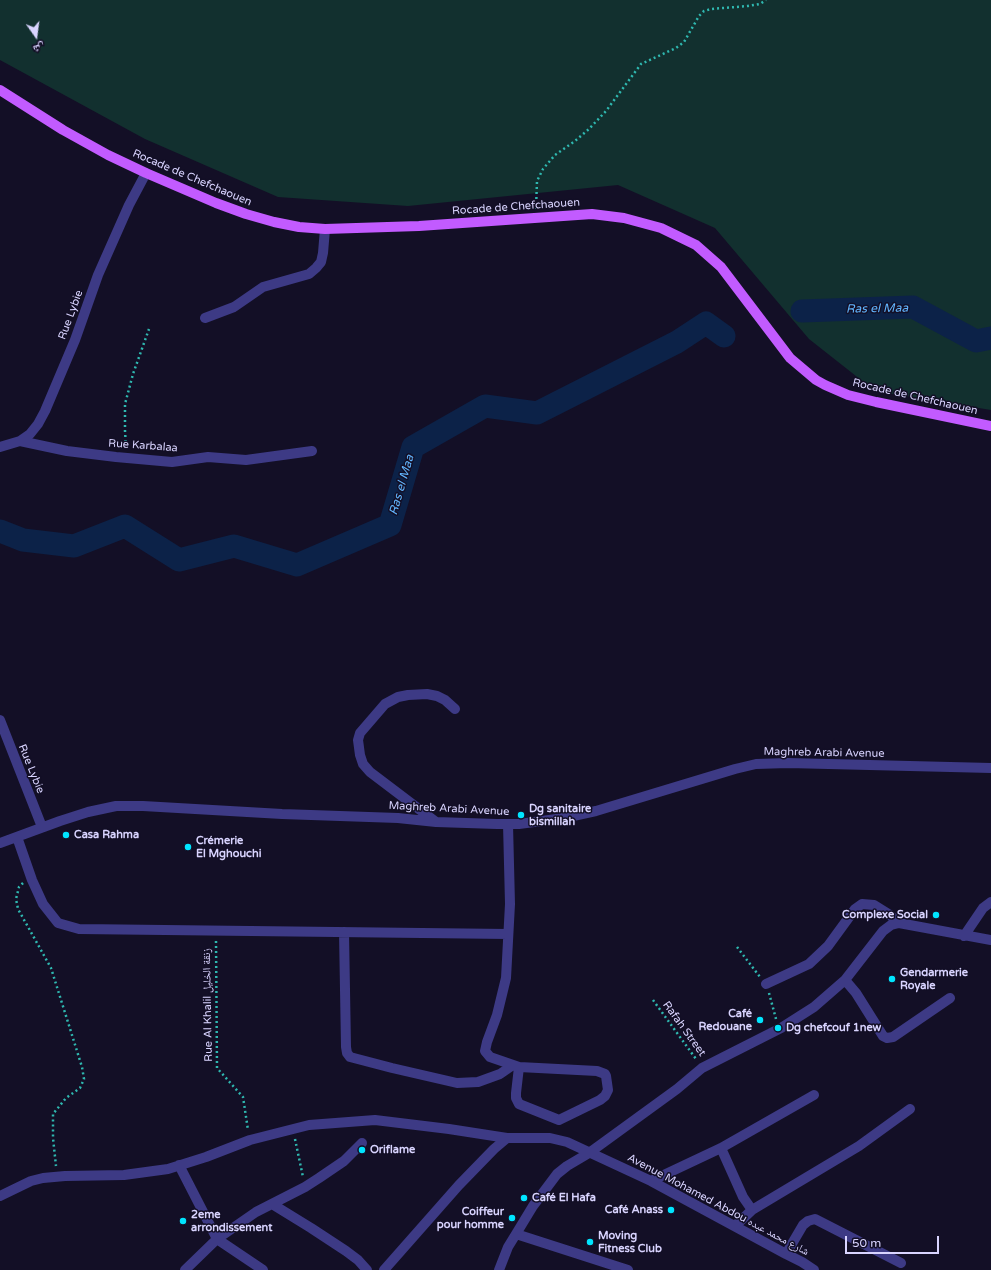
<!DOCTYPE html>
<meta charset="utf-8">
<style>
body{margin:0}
#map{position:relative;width:991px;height:1270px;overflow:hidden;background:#130f26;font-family:"Varela Round","Noto Naskh Arabic",sans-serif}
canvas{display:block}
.north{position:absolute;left:16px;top:16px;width:40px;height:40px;-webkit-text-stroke:3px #130f26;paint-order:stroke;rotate:166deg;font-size:11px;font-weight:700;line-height:16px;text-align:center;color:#d9d4ff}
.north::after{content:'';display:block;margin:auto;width:14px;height:18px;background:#d9d4ff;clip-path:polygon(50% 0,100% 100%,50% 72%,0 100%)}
.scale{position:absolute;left:845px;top:1236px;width:94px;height:18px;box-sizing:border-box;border:2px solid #d9d4ff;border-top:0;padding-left:5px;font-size:12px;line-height:14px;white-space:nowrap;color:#d9d4ff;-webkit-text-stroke:3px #130f26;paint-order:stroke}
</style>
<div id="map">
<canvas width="991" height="1270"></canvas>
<div class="north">ش</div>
<div class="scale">50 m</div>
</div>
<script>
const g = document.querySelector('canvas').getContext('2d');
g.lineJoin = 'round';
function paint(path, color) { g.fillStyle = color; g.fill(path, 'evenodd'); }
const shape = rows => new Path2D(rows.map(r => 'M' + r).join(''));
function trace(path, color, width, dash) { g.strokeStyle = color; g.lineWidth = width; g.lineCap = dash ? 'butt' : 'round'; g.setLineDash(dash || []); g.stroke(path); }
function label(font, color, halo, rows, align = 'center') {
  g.font = font + ' "Varela Round","Noto Naskh Arabic",sans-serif'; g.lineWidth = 3; g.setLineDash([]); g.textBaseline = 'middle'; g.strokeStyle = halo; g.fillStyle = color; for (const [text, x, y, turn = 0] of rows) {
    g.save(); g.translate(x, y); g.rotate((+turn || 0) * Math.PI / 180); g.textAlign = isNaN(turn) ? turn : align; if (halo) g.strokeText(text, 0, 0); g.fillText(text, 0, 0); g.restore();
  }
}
const green = shape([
 [0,0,991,0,991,410,875,391,809,339,715,228,618,185,408,206,278,197,145,139,0,60]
]);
const river = shape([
 [802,311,913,307,976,341,991,338],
 [0,531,23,540,74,546,125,526,179,560,234,546,297,565,390,525,413,447,485,406,537,413,677,342,706,323,724,336]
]);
const path = shape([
 [536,209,537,181,543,169,555,155,575,141,589,129,606,111,641,64,676,48,684,42,699,16,704,11,711,9,748,6,760,4,766,0],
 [126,447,125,431,125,404,133,374,149,329],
 [23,883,19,887,16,899,18,909,51,968,82,1067,84,1079,80,1088,66,1098,53,1114,53,1138,56,1166],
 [216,941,217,1068,243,1097,248,1130],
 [737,947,760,977],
 [769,993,776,1019],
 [653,1000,696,1059],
 [295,1139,303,1177]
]);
const minor = shape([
 [205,318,234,307,263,287,309,274,316,268,321,262,323,253,325,229],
 [20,441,67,451,116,457,172,462,208,457,246,460,312,451],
 [0,447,20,441,30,434,38,424,45,411,75,340,98,275,129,205,146,173],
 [0,720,42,827],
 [436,822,370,772,363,764,360,755,358,740,360,733,385,704,398,697,408,695,427,694,437,696,445,700,455,709],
 [508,824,510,904,506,978,497,1015,487,1042,485,1051,490,1057,519,1067,516,1093,516,1098,519,1104,559,1120,600,1100,605,1096,608,1090,606,1076,605,1074,597,1071,519,1067],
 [17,837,32,880,43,904,58,923,79,929,508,934],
 [0,843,60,821,88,812,116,806,143,806,282,814,398,818,436,822,497,824,519,824,564,818,596,811,735,769,756,764,788,763,991,768],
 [344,932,346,1047,347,1053,350,1057,392,1068,457,1083,478,1082,500,1074,513,1065],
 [964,936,983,908,991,902],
 [845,980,856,993,883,1036,887,1038,893,1037,950,998],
 [766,984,809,964,828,946,855,909,862,904,874,905,890,915,899,923],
 [721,1148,743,1197,752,1210],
 [179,1165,217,1239,263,1270],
 [651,1181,721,1148,814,1095],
 [0,1196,31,1181,43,1178,65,1176,124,1175,168,1169,206,1157,250,1140,309,1125,375,1120,449,1129,507,1138,550,1138,567,1142,651,1181,786,1254,802,1262,814,1270],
 [272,1204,311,1228,346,1251,358,1260,367,1270],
 [735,1226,752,1210,859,1146,910,1109],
 [516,1234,628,1270],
 [786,1254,803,1225,808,1221,815,1219,901,1263],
 [185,1270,217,1239,256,1212,305,1187,319,1178,344,1161,362,1143],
 [384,1270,459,1185,494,1149,507,1138],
 [499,1270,508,1247,516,1234,533,1206,557,1174,567,1166,589,1153,677,1089,702,1068,781,1028,814,1007,845,980,883,931,891,925,899,923,991,940]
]);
const major = shape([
 [0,90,63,130,108,155,146,173,216,203,246,214,274,222,299,227,325,229,419,226,592,214,624,218,661,228,696,245,721,267,790,358,816,380,825,385,848,395,876,402,991,426]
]);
const markers = [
 [521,815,4,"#00e5ff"],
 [66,835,4,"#00e5ff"],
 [188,847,4,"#00e5ff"],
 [936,915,4,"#00e5ff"],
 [892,979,4,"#00e5ff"],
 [760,1020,4,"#00e5ff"],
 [778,1028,4,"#00e5ff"],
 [362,1150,4,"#00e5ff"],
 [524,1198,4,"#00e5ff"],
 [671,1210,4,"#00e5ff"],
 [512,1218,4,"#00e5ff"],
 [183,1221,4,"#00e5ff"],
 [590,1242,4,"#00e5ff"]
];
const streetNames = [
 ["Rocade de Chefchaouen",192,178,23],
 ["Rocade de Chefchaouen",516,207,-4],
 ["Rue Lybie",71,315,-70],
 ["Rocade de Chefchaouen",915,397,13],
 ["Rue Karbalaa",143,446,4],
 ["Maghreb Arabi Avenue",824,753,1],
 ["Rue Lybie",31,769,68],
 ["Maghreb Arabi Avenue",449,809,3],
 ["Rue Al Khalil زنقة الخليل",208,1005,-91],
 ["Rafah Street",684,1029,54],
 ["Avenue Mohamed Abdou شارع محمد عبده",718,1205,28]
];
const poiNames = [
 ["Dg sanitaire",529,809],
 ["bismillah",529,822],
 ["Casa Rahma",74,835],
 ["Crémerie",196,841],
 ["El Mghouchi",196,854],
 ["Complexe Social",928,915,"right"],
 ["Gendarmerie",900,973],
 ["Royale",900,986],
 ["Café",752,1014,"right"],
 ["Redouane",752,1027,"right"],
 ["Dg chefcouf 1new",786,1028],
 ["Oriflame",370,1150],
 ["Café El Hafa",532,1198],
 ["Café Anass",663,1210,"right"],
 ["Coiffeur",504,1212,"right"],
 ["pour homme",504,1225,"right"],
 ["2eme",191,1215],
 ["arrondissement",191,1228],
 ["Moving",598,1236],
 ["Fitness Club",598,1249]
];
const waterNames = [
 ["Ras el Maa",877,309,-1],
 ["Ras el Maa",402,485,-74]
];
paint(green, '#12302f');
trace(river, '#0c2248', 23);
trace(path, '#2fb8b0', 2.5, [2, 3]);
trace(minor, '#3d3a85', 10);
trace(major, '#c25bff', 10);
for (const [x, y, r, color] of markers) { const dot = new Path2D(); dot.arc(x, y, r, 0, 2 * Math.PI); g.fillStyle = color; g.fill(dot); trace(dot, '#130f26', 1.5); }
label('11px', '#d9d4ff', '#130f26', streetNames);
label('bold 11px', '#d9d4ff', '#130f26', poiNames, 'left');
label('italic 12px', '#62b6ff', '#130f26', waterNames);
</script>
